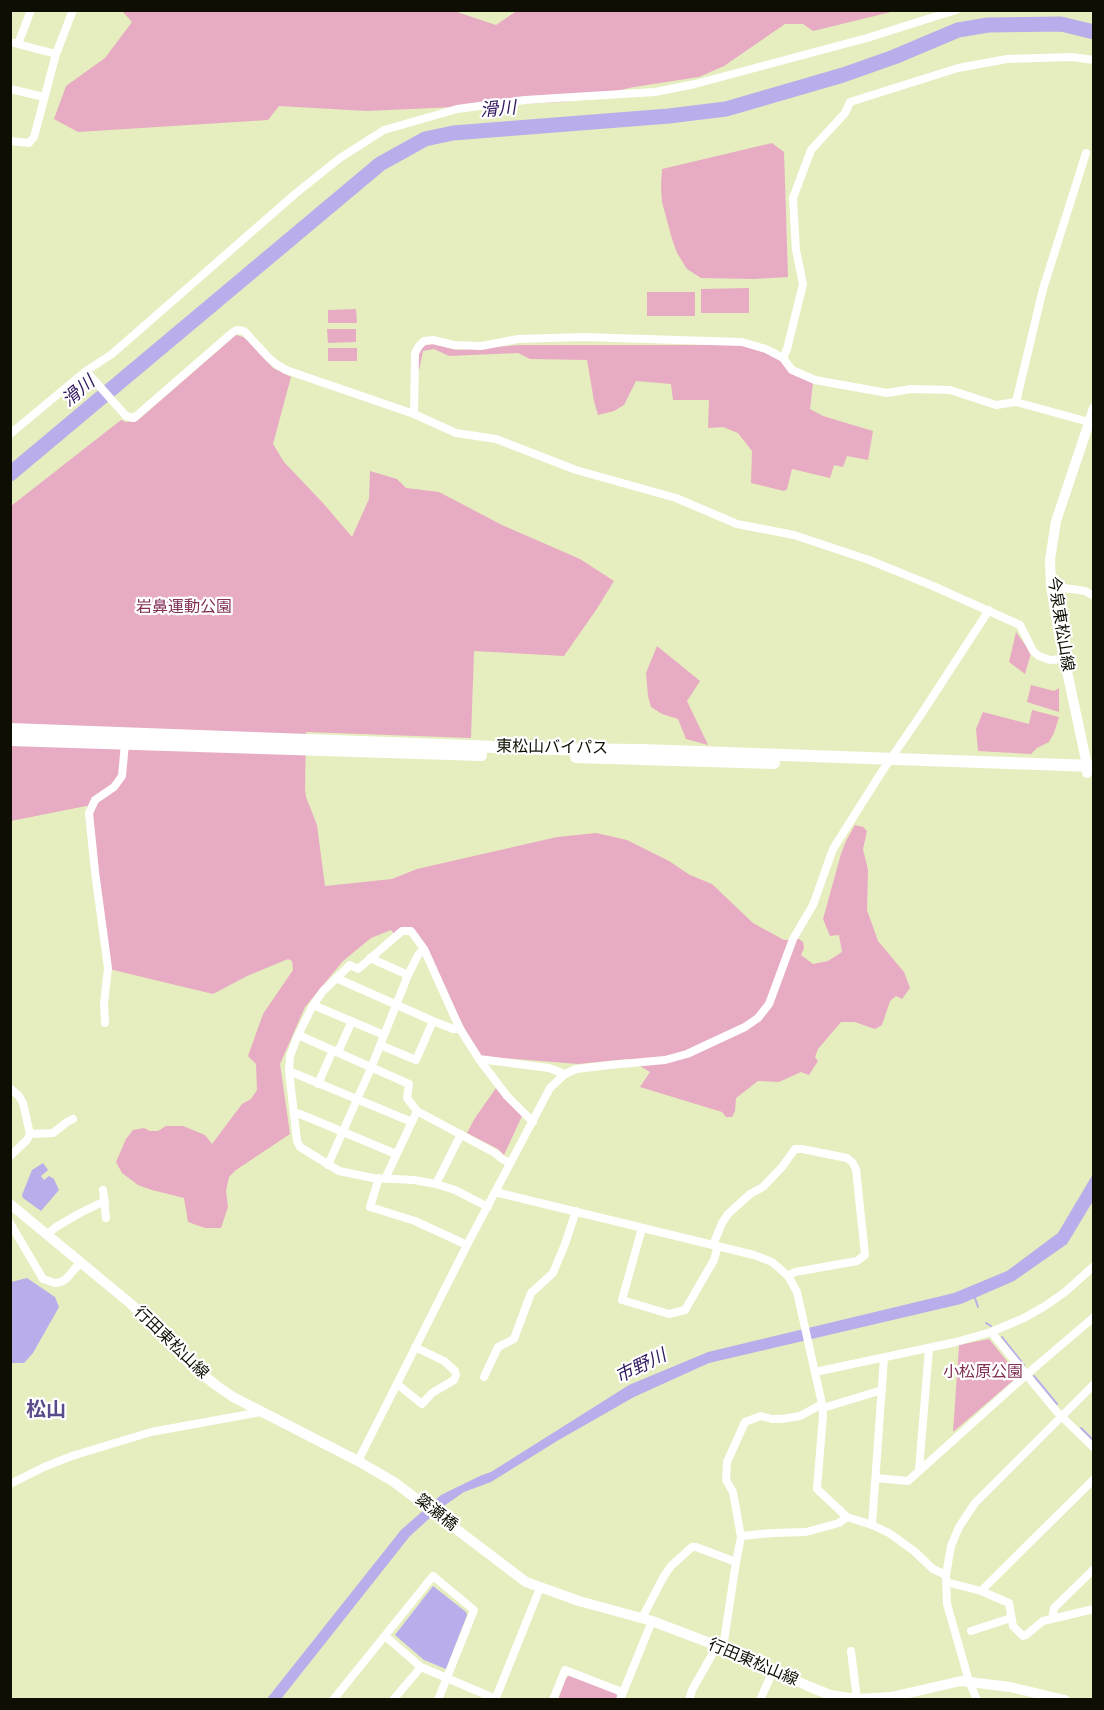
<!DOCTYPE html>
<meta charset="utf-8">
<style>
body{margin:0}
#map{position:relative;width:1104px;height:1710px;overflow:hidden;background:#e6edbf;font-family:"DM Sans",sans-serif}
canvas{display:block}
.frame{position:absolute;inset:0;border:12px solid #0e0f02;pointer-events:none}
</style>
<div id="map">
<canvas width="1104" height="1710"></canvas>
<div class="frame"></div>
</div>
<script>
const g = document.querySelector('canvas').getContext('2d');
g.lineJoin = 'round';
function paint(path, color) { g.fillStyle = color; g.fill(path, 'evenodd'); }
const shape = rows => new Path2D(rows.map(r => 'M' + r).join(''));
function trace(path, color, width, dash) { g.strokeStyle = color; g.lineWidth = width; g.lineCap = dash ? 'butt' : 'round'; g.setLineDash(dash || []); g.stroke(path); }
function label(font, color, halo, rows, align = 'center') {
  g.font = font + ' "DM Sans","Noto Sans JP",sans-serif'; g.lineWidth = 4.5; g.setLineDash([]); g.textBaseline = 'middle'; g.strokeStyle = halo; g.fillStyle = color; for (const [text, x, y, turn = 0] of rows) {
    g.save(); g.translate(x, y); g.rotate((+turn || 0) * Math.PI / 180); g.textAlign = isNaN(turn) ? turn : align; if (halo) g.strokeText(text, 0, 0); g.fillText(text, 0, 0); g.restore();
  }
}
const green = shape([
 [451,10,496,25,518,10,895,11,813,31,803,24,785,24,724,66,699,77,634,87,564,102,367,111,279,106,268,120,78,132,54,119,66,86,105,58,132,22,122,11],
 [772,143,784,152,788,277,754,279,701,278,687,269,677,253,672,239,662,202,661,186,662,169],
 [749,288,749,313,701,313,701,289],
 [647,292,695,292,695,316,647,316],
 [356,309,357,323,328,323,328,310],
 [327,329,356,329,356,342,328,343],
 [236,335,243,337,247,340,273,368,291,377,273,444,284,462,323,503,352,537,369,499,370,471,397,479,406,488,439,492,502,525,580,559,614,581,596,610,564,656,474,651,471,738,306,732,305,789,306,797,317,825,325,886,392,879,417,869,557,837,596,833,627,840,669,861,690,875,712,884,753,923,784,940,799,939,803,942,804,948,801,955,813,964,828,961,842,952,839,935,830,936,823,919,841,854,846,841,855,825,863,827,867,831,863,849,868,870,867,910,878,941,904,972,910,988,902,999,896,996,890,1001,882,1025,875,1029,855,1022,841,1022,818,1049,815,1057,818,1061,809,1075,801,1072,779,1082,758,1081,736,1098,735,1111,732,1117,726,1117,722,1112,640,1087,650,1072,628,1059,578,1064,479,1056,413,929,395,935,391,930,371,938,343,961,305,1007,280,1064,290,1134,236,1170,229,1177,226,1191,228,1207,221,1228,205,1228,188,1222,184,1198,152,1190,138,1185,122,1173,116,1162,126,1139,133,1130,144,1128,150,1131,158,1131,166,1126,183,1126,205,1135,212,1144,242,1104,251,1099,257,1090,256,1064,248,1056,263,1014,293,970,292,961,288,959,247,976,213,994,109,969,92,808,86,806,11,821,11,506,121,420,126,422,137,421],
 [433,344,456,350,520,345,743,345,777,357,813,383,810,409,823,416,873,431,868,460,847,456,843,467,834,465,830,478,792,469,787,489,784,491,751,483,752,451,738,433,723,427,708,428,709,400,673,400,671,384,636,381,624,405,614,411,598,415,594,401,587,360,530,359,518,353,449,356,434,349,423,351,419,370,417,369,417,357,420,350,424,345],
 [328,348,357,348,357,361,328,361],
 [1016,632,1031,653,1025,674,1009,662],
 [657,646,700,681,687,701,708,745,686,739,678,719,662,714,651,707,648,696,646,673],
 [1031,685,1054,691,1059,688,1059,712,1027,702],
 [1032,710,1059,717,1054,733,1049,742,1037,748,1031,754,978,751,976,729,983,712,1029,724],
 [496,1088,522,1116,504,1155,498,1149,467,1133,475,1118],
 [989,1339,1016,1372,1016,1378,953,1432,959,1345],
 [570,1675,616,1693,617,1696,616,1699,558,1700,566,1678]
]);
const water = shape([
 [43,1163,48,1170,41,1176,44,1180,49,1176,54,1179,59,1190,41,1211,23,1198,22,1195,32,1170],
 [1093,1174,1093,1201,1067,1244,1014,1281,961,1304,709,1363,634,1397,557,1441,491,1482,464,1492,441,1508,410,1536,281,1699,266,1700,401,1530,441,1495,482,1475,491,1472,629,1385,708,1352,954,1293,1007,1271,1058,1233],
 [27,1278,55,1297,59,1307,33,1353,24,1363,11,1363,11,1282],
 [433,1586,466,1612,467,1615,446,1669,424,1660,395,1635]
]);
const stream = shape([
 [10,472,13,472],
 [975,1298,978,1307],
 [986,1323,991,1326],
 [1002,1337,1024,1365],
 [1034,1376,1057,1404],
 [1081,1428,1094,1441]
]);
const river = shape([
 [10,474,380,164,425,139,453,133,669,116,726,109,843,75,894,57,958,30,988,25,1061,24,1094,32]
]);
const minor = shape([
 [10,42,56,54],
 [18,44,31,10],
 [10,89,44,97],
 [10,141,29,143,34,137,56,54,73,10],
 [783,358,787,349,803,284,796,250,793,198,811,150,845,113,850,102,958,68,1007,59,1072,57,1094,60],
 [86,371,126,416,134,418,233,332,237,330,244,331,268,357,276,364,286,370,414,414,456,433,496,439,576,470,676,498,737,524,794,535,869,560,933,586,1020,625,1033,651,1039,656,1050,660,1065,659],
 [1016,402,1043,289,1086,153],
 [414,414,415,353,419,346,424,341,433,340,454,345,481,346,518,339,582,337,742,342,766,349,783,358,792,370,815,380,887,393,911,389,950,390,996,405,1016,402,1089,422],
 [10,434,86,371,112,354,295,194,340,158,384,130,457,109,525,100,655,92,695,84,867,38,956,10],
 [1051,586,1085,591,1094,596],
 [370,958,408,975],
 [336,978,433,1021,453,1029,460,1029],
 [313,1005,384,1035],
 [105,1023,104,1003,108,968,95,872,89,813,95,800,114,787,122,776,125,743],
 [298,1035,409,1084,407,1098,417,1111,385,1179],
 [380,1045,416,1060,433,1021],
 [338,1052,352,1021],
 [479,1059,507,1096,533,1122],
 [289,1071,412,1122],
 [318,1084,333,1050],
 [10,1088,19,1096,23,1103,30,1134,27,1140,10,1156],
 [417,1111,495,1153,502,1159,510,1163],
 [294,1113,300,1114,396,1154],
 [30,1134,53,1133,67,1122,73,1119],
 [328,1165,371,1068,408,975,418,955,424,949],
 [379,1178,370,1207,415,1221,467,1245],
 [436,1184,461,1134],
 [103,1190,106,1218],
 [495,1192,754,1255,772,1262,779,1268,788,1276,797,1292,822,1404,823,1415,817,1489,847,1517,872,1525,889,1533,914,1551,933,1569,946,1575],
 [488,1207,455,1190,436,1184,414,1180,373,1178,339,1171,300,1147,297,1141,289,1071,290,1056,298,1035,313,1005,323,991,350,965,358,969,402,931,411,931,424,949,460,1029,479,1059,549,1068,565,1074],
 [10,1223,43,1279,55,1283,61,1282,66,1279,80,1263],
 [642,1228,622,1300,669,1314,685,1310,714,1260,718,1246],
 [47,1235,56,1227,80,1213,105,1201],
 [713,1245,722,1223,728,1214,750,1194,763,1187,782,1167,795,1149,802,1149,847,1158,852,1162,856,1169,865,1255,857,1261,795,1272,788,1276],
 [991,1332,1057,1412,1094,1448],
 [815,1372,956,1342,991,1332,1024,1318,1045,1306,1065,1292,1094,1266],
 [484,1377,498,1347,514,1339,531,1293,553,1273,565,1244,576,1211],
 [397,1384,422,1404,432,1393,454,1380,456,1375,455,1371,444,1361,415,1347],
 [823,1408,882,1390],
 [358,1461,467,1245,550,1088,565,1074,576,1069,610,1065,665,1060,687,1054,745,1027,758,1018,769,1004,793,939,813,905,833,849,881,773,922,713,989,610],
 [919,1470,929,1348],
 [876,1478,908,1481,1026,1375,1094,1317],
 [10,1484,44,1467,72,1456,151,1432,261,1412],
 [872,1525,884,1358],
 [741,1536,772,1533,806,1532,839,1523,847,1517],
 [946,1582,981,1591,1009,1603,1013,1626,1023,1636,1026,1635,1043,1621,1094,1609],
 [981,1591,1094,1479],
 [642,1618,664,1576,671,1566,692,1547,696,1547,736,1562],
 [1052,1619,1054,1608,1094,1569],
 [971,1631,1011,1618],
 [385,1636,421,1667,496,1699],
 [723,1648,736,1562,741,1537,733,1492,726,1480,727,1462,745,1422,761,1416,772,1419,782,1419,800,1416,822,1404],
 [851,1651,857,1699],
 [333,1700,433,1576,474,1610,438,1700],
 [393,1700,421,1667],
 [495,1700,540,1588],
 [553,1700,565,1670,622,1692],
 [620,1700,652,1621],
 [689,1700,692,1690,717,1646],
 [760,1700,773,1671],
 [977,1700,969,1681,947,1604,946,1575,951,1546,959,1527,975,1503,1094,1384]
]);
const major = shape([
 [1087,773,1087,765,1058,629,1051,586,1050,560,1056,521,1094,408],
 [10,1204,131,1304,192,1366,217,1386,233,1397,358,1461,394,1482,526,1582,579,1601,652,1621,723,1648,808,1686,830,1695,857,1699,891,1697,961,1681,1010,1687,1065,1700]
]);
const highway = shape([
 [10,729,551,749,641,750,1094,766],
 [10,740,481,755],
 [576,757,774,763]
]);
const parkNames = [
 ["岩鼻運動公園",184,608],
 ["小松原公園",983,1373]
];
const streetNames = [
 ["今泉東松山線",1060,624,81],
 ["東松山バイパス",552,748,1],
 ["行田東松山線",171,1343,44],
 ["簗瀬橋",436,1513,38],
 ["行田東松山線",753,1663,23]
];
const waterNames = [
 ["滑川",498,110,-5],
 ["滑川",79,392,-40],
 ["市野川",641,1367,-26]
];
const quarterNames = [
 ["松山",46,1411]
];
paint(green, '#e7acc3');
paint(water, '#baadeb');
trace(stream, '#baadeb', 2);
trace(river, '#baadeb', 15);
trace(minor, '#fff', 8);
trace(major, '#fff', 10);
trace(highway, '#fff', 12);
label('16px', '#802f55', '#fff', parkNames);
label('16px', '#0e0f02', '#fff', streetNames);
label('italic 18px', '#32185f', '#fff', waterNames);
label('bold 20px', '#5c4b8a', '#fff', quarterNames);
</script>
